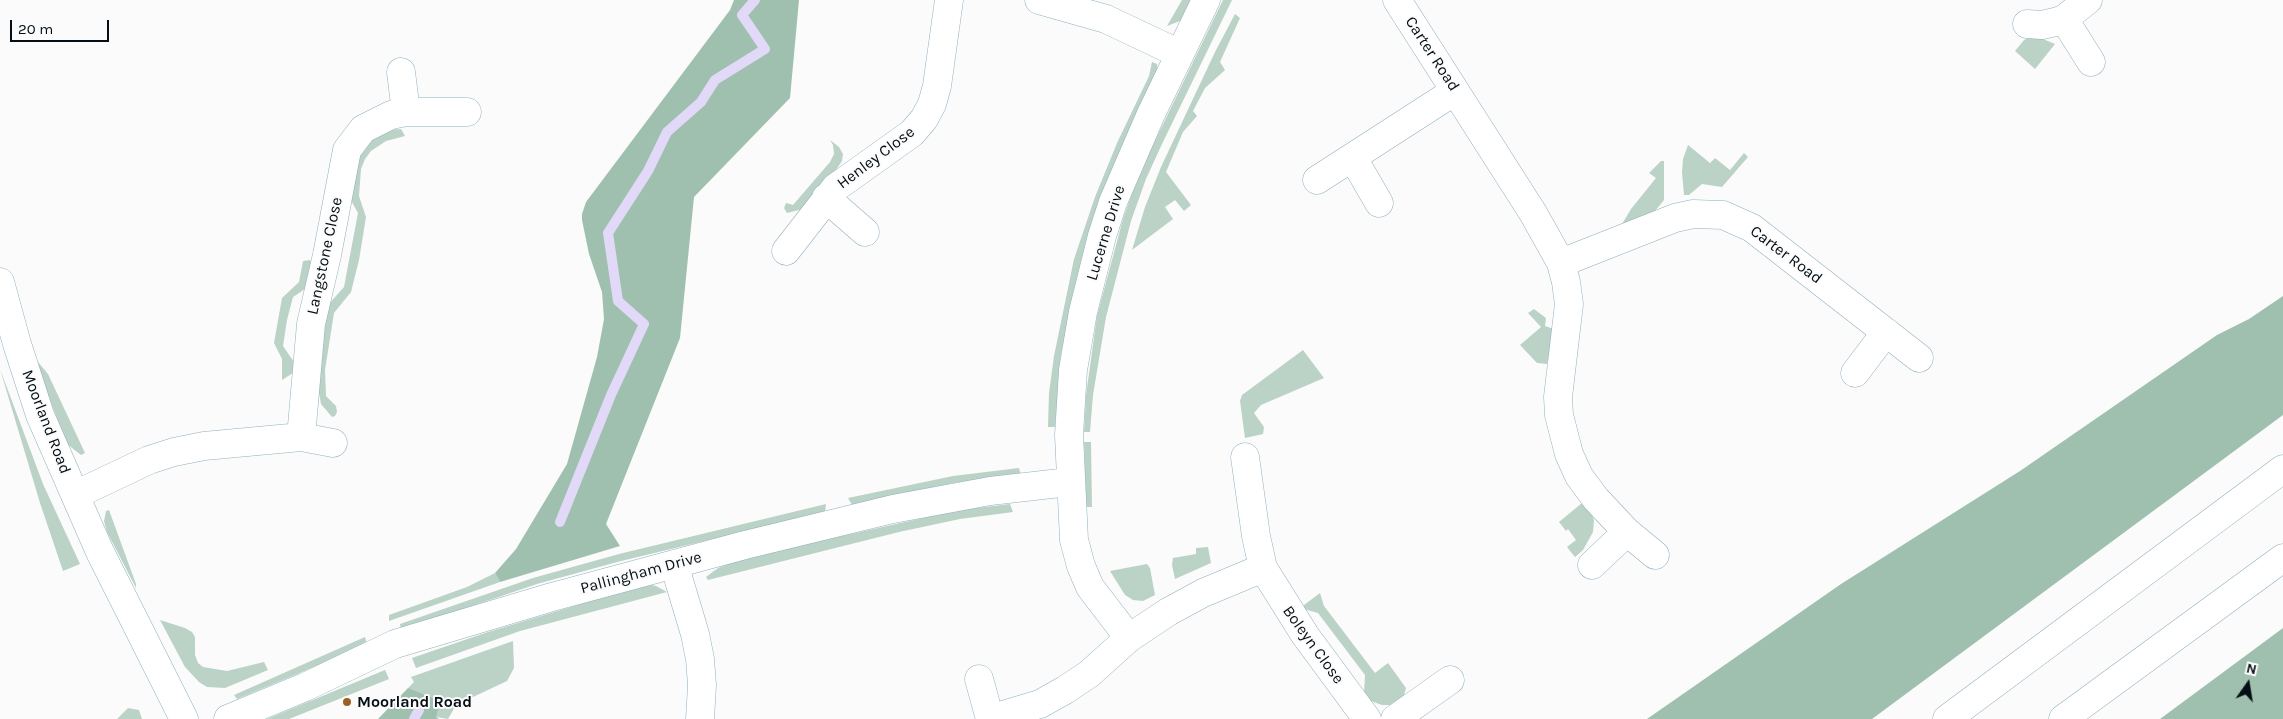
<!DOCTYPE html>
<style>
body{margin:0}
#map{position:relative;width:2283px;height:719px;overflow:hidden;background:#fbfbfb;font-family:Karla,sans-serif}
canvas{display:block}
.north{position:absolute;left:2223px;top:659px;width:50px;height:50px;-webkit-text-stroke:4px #fbfbfb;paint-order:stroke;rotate:13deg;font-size:14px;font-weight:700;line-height:20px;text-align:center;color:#040e14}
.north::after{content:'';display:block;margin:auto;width:18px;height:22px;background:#040e14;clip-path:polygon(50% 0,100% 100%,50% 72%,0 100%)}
.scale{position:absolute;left:10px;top:20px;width:99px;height:22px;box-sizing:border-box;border:2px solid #040e14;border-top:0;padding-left:6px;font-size:15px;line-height:18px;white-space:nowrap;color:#040e14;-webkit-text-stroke:4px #fbfbfb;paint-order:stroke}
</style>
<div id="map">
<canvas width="2283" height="719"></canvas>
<div class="north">N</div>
<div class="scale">20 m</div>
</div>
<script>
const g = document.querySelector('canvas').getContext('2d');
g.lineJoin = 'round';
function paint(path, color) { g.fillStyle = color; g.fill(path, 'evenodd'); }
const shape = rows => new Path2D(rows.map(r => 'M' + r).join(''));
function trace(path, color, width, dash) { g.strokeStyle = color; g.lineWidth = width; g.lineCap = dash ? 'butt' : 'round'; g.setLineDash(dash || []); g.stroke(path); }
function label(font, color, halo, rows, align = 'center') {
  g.font = font + ' Karla,sans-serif'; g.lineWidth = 4; g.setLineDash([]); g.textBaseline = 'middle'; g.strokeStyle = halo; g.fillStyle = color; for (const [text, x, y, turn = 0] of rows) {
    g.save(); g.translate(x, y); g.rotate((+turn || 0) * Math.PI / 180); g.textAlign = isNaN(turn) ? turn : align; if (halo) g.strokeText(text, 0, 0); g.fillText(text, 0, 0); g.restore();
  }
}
const green = shape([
 [1182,0,1192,0,1185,14,1180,21,1167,26],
 [1223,0,1232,0,1162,144,1146,179,1131,221,1106,317,1093,395,1090,432,1084,432,1086,395,1097,316,1123,219,1138,176],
 [1235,14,1240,18,1220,62,1225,70,1205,88,1193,111,1197,116,1183,132,1166,172,1191,205,1184,211,1175,200,1165,207,1173,219,1132,250,1145,207,1161,167,1215,52],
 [2030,37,2038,37,2055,44,2035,69,2015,51,2024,40],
 [1152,62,1157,64,1158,72,1102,199,1082,259,1061,354,1055,427,1048,427,1049,393,1054,356,1074,259,1095,197,1117,143,1149,76],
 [401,129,405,136,386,141,371,151,365,159,361,169,359,196,366,217,359,260,351,292,334,313,325,370,326,396,336,406,337,412,335,416,332,417,321,404,318,387,323,329,328,305,344,287,358,213,348,195,354,160,367,141,386,130],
 [830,140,839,147,843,154,842,161,836,170,821,184,803,209,787,213,784,208,786,203,793,205,830,162,834,154,833,145],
 [1688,145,1710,163,1715,158,1730,170,1744,153,1748,157,1722,187,1702,184,1689,195,1684,195,1682,172,1683,159],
 [1661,161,1664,161,1664,200,1655,211,1622,224,1631,209,1656,178,1649,173],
 [310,260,313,266,308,287,293,297,287,320,283,346,294,362,293,373,282,380,282,359,274,343,282,298,299,282,303,261],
 [1534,309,1546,318,1545,326,1554,329,1547,364,1537,363,1520,345,1541,327,1528,313],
 [1303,350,1324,378,1261,405,1254,413,1264,427,1263,434,1245,438,1240,401,1242,395],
 [33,356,48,374,85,453,81,455,67,444],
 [0,369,43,484,80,564,63,571,40,503],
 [1084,442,1091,442,1092,507,1086,507],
 [1019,468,1021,475,953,483,852,505,848,498,953,476],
 [1582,503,1590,511,1594,520,1593,532,1583,550,1575,557,1567,547,1576,540,1568,529,1566,531,1559,522],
 [826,504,825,512,621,561,537,584,401,630,400,624,533,578,619,554],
 [1010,504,1013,512,960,519,899,532,708,580,706,577,718,568,736,561,815,542,959,510],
 [109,510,136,584,136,588,107,532,104,521,106,511],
 [1208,547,1211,563,1175,579,1172,565,1173,558,1196,554,1196,548],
 [1147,564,1150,568,1155,595,1143,601,1133,600,1125,595,1110,571],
 [495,573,500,582,389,621,389,615,467,587],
 [647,584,656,586,667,592,520,631,416,668,412,658,488,632],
 [1320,593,1324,606,1375,673,1388,663,1406,688,1403,699,1393,705,1382,705,1371,701,1364,693,1365,675,1318,613,1300,608],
 [160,620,185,628,192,632,195,637,195,655,198,663,203,667,227,671,264,662,268,670,225,688,207,687,199,682,185,667],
 [365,637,367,645,237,699,234,695],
 [513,641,514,668,507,681,456,705,448,719,436,717,408,688,414,682,411,677],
 [385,670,389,679,289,719,267,719],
 [128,708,139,710,142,719,117,719]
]);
const forest = shape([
 [734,0,799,0,790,98,694,197,680,338,606,524,620,546,500,582,495,573,516,549,567,464,597,357,604,319,602,292,589,254,582,220,582,214,586,202,730,10],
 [2283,296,2283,415,1872,719,1647,719,1841,584,2020,471,2217,335,2249,319],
 [2283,628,2283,719,2160,719],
 [408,688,440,701,436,717,439,719,378,719]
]);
const stream = shape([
 [560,522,611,395,644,324,618,301,608,233,648,171,667,132,701,102,715,80,765,49,742,15,755,0],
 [414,719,419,710]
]);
const minor = shape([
 [1039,0,1106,19,1180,54],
 [1397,0,1533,213,1561,263,1566,282,1569,304,1558,397,1559,415,1569,454,1579,476,1596,499,1627,532,1655,555],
 [2064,19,2091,62],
 [2027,24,2042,25,2055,22,2064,19,2088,0],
 [401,72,406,112],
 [1353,158,1379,203],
 [1317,180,1455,91],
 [826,198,865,232],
 [786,251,835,188,912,133,924,119,932,104,937,86,949,0],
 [1561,263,1675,218,1693,214,1723,215,1752,228,1919,358],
 [0,282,17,344,40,415,100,552,184,719],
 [1855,373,1886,332],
 [301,437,333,443],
 [1245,457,1256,536,1263,568],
 [75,495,149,460,174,452,204,446,301,437,311,324,327,255,347,150,363,129,391,115,406,112,467,112],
 [674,564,695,634,700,659,702,685,700,719],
 [1592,565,1627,532],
 [1129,638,1090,587,1081,566,1074,540,1069,435,1073,370,1083,312,1102,236,1113,202,1151,114,1206,0],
 [979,679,990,719],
 [228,719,305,687,395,644,552,597,745,545,893,509,990,491,1069,482],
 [990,719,1040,704,1065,690,1089,674,1129,638,1168,612,1203,593,1263,568,1305,635,1367,719],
 [1395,719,1450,680]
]);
const highway = shape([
 [1947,719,2283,469],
 [2063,719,2283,558]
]);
const markers = [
 [347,702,5,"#9d6024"]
];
const streetNames = [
 ["Carter Road",1432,54,57],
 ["Henley Close",876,158,-37],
 ["Lucerne Drive",1106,233,-73],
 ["Carter Road",1786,255,37],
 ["Langstone Close",325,256,-78],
 ["Moorland Road",46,422,69],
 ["Pallingham Drive",641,573,-15],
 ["Boleyn Close",1313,645,54]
];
const poiNames = [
 ["Moorland Road",357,702]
];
paint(green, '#bbd2c6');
paint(forest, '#9fc0af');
trace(stream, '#e2d8f7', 10);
trace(minor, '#90afbf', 29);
trace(highway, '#90afbf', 29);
trace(minor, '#fff', 28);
trace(highway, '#fff', 28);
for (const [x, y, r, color] of markers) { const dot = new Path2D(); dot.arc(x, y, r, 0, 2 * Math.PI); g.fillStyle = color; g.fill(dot); trace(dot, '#fbfbfb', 2); }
label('16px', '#040e14', '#fbfbfb', streetNames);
label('bold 16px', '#040e14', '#fbfbfb', poiNames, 'left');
</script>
